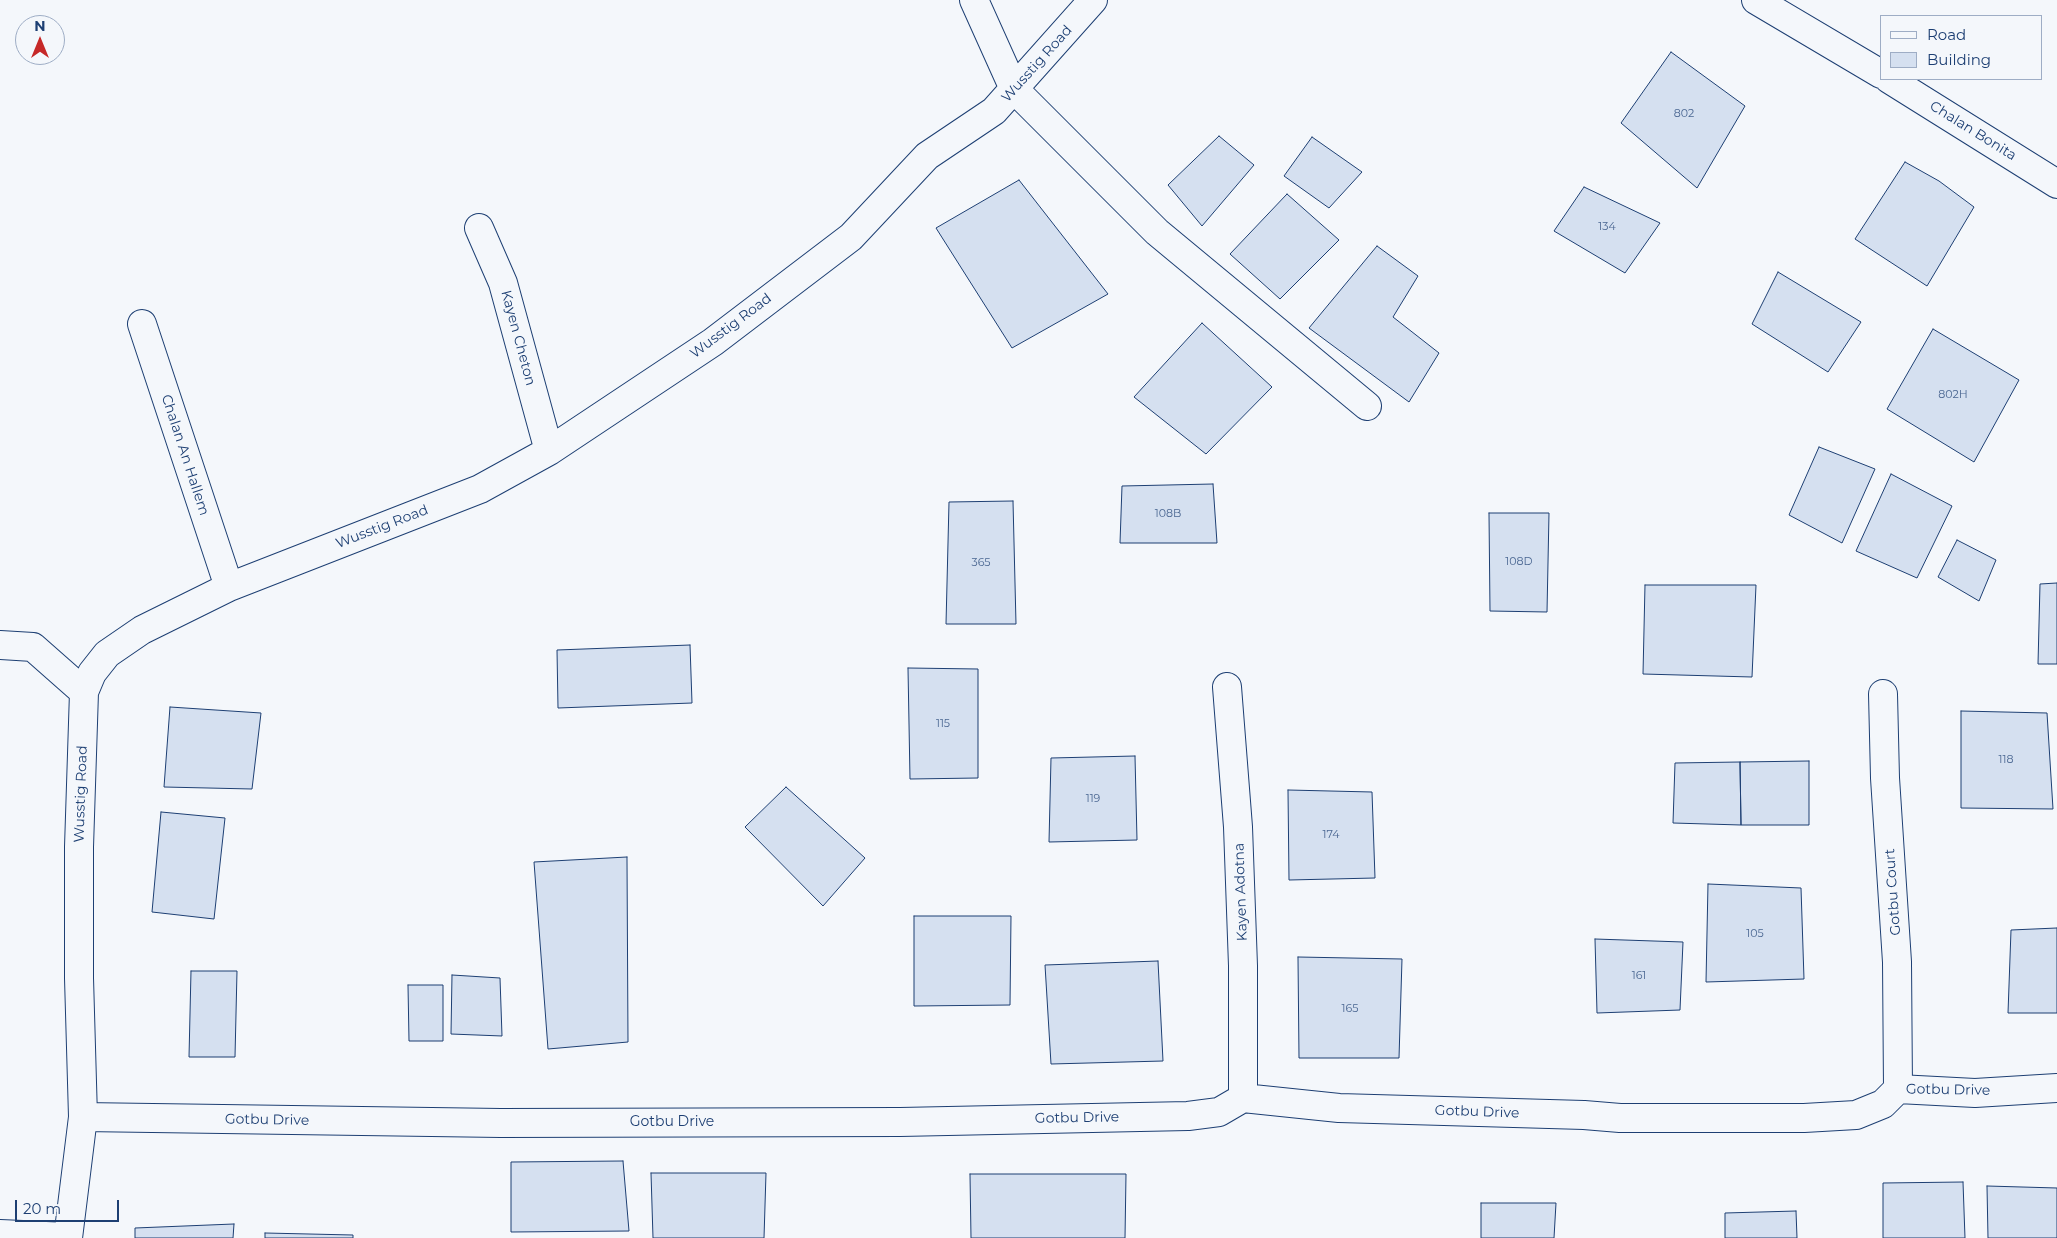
<!DOCTYPE html>
<style>
body{margin:0}
#map{position:relative;width:2057px;height:1238px;overflow:hidden;background:#f4f7fb;font-family:Montserrat,sans-serif}
canvas{display:block}
.legend{position:absolute;left:1880px;top:15px;width:162px;height:65px;box-sizing:border-box;background:#f4f7fb;border:1px solid #9eadc5;margin:0;padding:6px 9px;list-style:none;font-size:15px;color:#1d3f73}
.legend li{display:flex;align-items:center;gap:10px;height:25px}
.legend b{width:25px;border:1px solid #9eadc5}
.north{position:absolute;left:15px;top:15px;width:50px;height:50px;box-sizing:border-box;background:#f4f7fb;border:1px solid #9eadc5;border-radius:50%;rotate:0deg;font-size:14px;font-weight:700;line-height:20px;text-align:center;color:#1d3f73}
.north::after{content:'';display:block;margin:auto;width:18px;height:22px;background:#c62828;clip-path:polygon(50% 0,100% 100%,50% 72%,0 100%)}
.scale{position:absolute;left:15px;top:1200px;width:104px;height:22px;box-sizing:border-box;border:2px solid #1d3f73;border-top:0;padding-left:6px;font-size:15px;line-height:18px;white-space:nowrap;color:#1d3f73;-webkit-text-stroke:4px #f4f7fb;paint-order:stroke}
</style>
<div id="map">
<canvas width="2057" height="1238"></canvas>
<ul class="legend">
<li><b style="height:6px;background:#f4f7fb"></b>Road</li>
<li><b style="height:14px;background:#d5e0f0"></b>Building</li>
</ul>
<div class="north">N</div>
<div class="scale">20 m</div>
</div>
<script>
const g = document.querySelector('canvas').getContext('2d');
g.lineJoin = 'round';
function paint(path, color) { g.fillStyle = color; g.fill(path, 'evenodd'); }
const shape = rows => new Path2D(rows.map(r => 'M' + r).join(''));
function trace(path, color, width, dash) { g.strokeStyle = color; g.lineWidth = width; g.lineCap = dash ? 'butt' : 'round'; g.setLineDash(dash || []); g.stroke(path); }
function label(font, color, halo, rows, align = 'center') {
  g.font = font + ' Montserrat,sans-serif'; g.lineWidth = 4; g.setLineDash([]); g.textBaseline = 'middle'; g.strokeStyle = halo; g.fillStyle = color; for (const [text, x, y, turn = 0] of rows) {
    g.save(); g.translate(x, y); g.rotate((+turn || 0) * Math.PI / 180); g.textAlign = isNaN(turn) ? turn : align; if (halo) g.strokeText(text, 0, 0); g.fillText(text, 0, 0); g.restore();
  }
}
const building = shape([
 [1671,52,1745,106,1697,188,1621,123,1671,52],
 [1219,136,1254,165,1202,226,1168,185,1219,136],
 [1312,137,1362,172,1329,208,1284,176,1312,137],
 [1905,162,1939,181,1974,207,1927,286,1855,239,1905,162],
 [1019,180,1108,294,1012,348,936,228,1019,180],
 [1584,187,1660,223,1625,273,1554,231,1584,187],
 [1287,194,1339,240,1280,299,1230,254,1287,194],
 [1377,246,1418,276,1393,317,1439,353,1409,402,1309,328,1377,246],
 [1778,272,1861,322,1828,372,1752,324,1778,272],
 [1202,323,1272,387,1206,454,1134,397,1202,323],
 [1933,329,2019,380,1974,462,1887,409,1933,329],
 [1819,447,1875,469,1842,543,1789,515,1819,447],
 [1891,474,1952,506,1917,578,1856,551,1891,474],
 [1213,484,1217,543,1120,543,1122,486,1213,484],
 [1013,501,1016,624,946,624,949,502,1013,501],
 [1489,513,1549,513,1547,612,1490,611,1489,513],
 [1957,540,1996,560,1979,601,1938,577,1957,540],
 [2057,583,2057,664,2038,664,2040,584,2057,583],
 [1645,585,1756,585,1752,677,1643,674,1645,585],
 [690,645,692,703,558,708,557,650,690,645],
 [908,668,978,669,978,778,910,779,908,668],
 [170,707,261,713,252,789,164,787,170,707],
 [1961,711,2047,713,2053,809,1961,808,1961,711],
 [1135,756,1137,840,1049,842,1051,758,1135,756],
 [1809,761,1809,825,1741,825,1740,762,1809,761],
 [1740,762,1741,825,1673,823,1675,763,1740,762],
 [786,787,865,858,823,906,745,827,786,787],
 [1288,790,1372,792,1375,878,1289,880,1288,790],
 [161,812,225,818,214,919,152,912,161,812],
 [627,857,628,1042,548,1049,534,862,627,857],
 [1708,884,1801,888,1804,979,1706,982,1708,884],
 [914,916,1011,916,1010,1005,914,1006,914,916],
 [2057,928,2057,1013,2008,1013,2011,930,2057,928],
 [1595,939,1683,942,1680,1010,1597,1013,1595,939],
 [1298,957,1402,959,1399,1058,1299,1058,1298,957],
 [1158,961,1163,1061,1051,1064,1045,965,1158,961],
 [191,971,237,971,235,1057,189,1057,191,971],
 [452,975,500,978,502,1036,451,1034,452,975],
 [408,985,443,985,443,1041,409,1041,408,985],
 [623,1161,629,1231,511,1232,511,1162,623,1161],
 [651,1173,766,1173,764,1238,653,1238,651,1173],
 [970,1174,1126,1174,1125,1238,971,1238,970,1174],
 [1963,1182,1965,1238,1883,1238,1883,1183,1963,1182],
 [1987,1186,2057,1188,2057,1238,1988,1238,1987,1186],
 [1481,1203,1556,1203,1554,1238,1481,1238,1481,1203],
 [1796,1211,1797,1238,1725,1238,1725,1213,1796,1211],
 [234,1224,233,1238,135,1238,135,1228,234,1224],
 [265,1233,353,1235,353,1238,265,1238,265,1233]
]);
const minor = shape([
 [974,0,1014,89,1157,232,1367,406],
 [1756,0,1881,74],
 [1889,79,2057,184],
 [479,228,503,283,549,451],
 [142,324,229,587],
 [0,645,33,647,84,692],
 [1227,687,1238,827,1243,966,1243,1098],
 [1883,694,1885,778,1897,962,1898,1089],
 [83,1117,501,1123,900,1122,1188,1116,1219,1112,1243,1098,1339,1108,1584,1115,1620,1118,1804,1118,1856,1115,1883,1104,1898,1089,1975,1093,2057,1088],
 [0,1234,68,1237],
 [68,1238,83,1117,79,978,79,847,84,692,92,673,107,654,142,630,229,587,480,489,549,451,713,342,851,237,927,156,994,111,1093,0]
]);
const numberNames = [
 ["802",1684,114],
 ["134",1607,227],
 ["802H",1953,395],
 ["108B",1168,514],
 ["108D",1519,562],
 ["365",981,563],
 ["115",943,724],
 ["118",2006,760],
 ["119",1093,799],
 ["174",1331,835],
 ["105",1755,934],
 ["161",1639,976],
 ["165",1350,1009]
];
const streetNames = [
 ["Wusstig Road",1037,64,-48],
 ["Chalan Bonita",1973,131,32],
 ["Wusstig Road",731,326,-37],
 ["Kayen Cheton",518,338,75],
 ["Chalan An Hallem",185,455,72],
 ["Wusstig Road",382,527,-21],
 ["Wusstig Road",81,794,-88],
 ["Kayen Adotna",1241,892,-92],
 ["Gotbu Court",1893,892,-94],
 ["Gotbu Drive",1948,1090,1],
 ["Gotbu Drive",1477,1112,2],
 ["Gotbu Drive",1077,1118,-1],
 ["Gotbu Drive",267,1120,1],
 ["Gotbu Drive",672,1122]
];
paint(building, '#d5e0f0');
trace(building, '#1d3f73', 1);
trace(minor, '#1d3f73', 30);
trace(minor, '#f4f7fb', 28);
label('11px', '#4b6792', null, numberNames);
label('14px', '#1d3f73', '#f4f7fb', streetNames);
</script>
